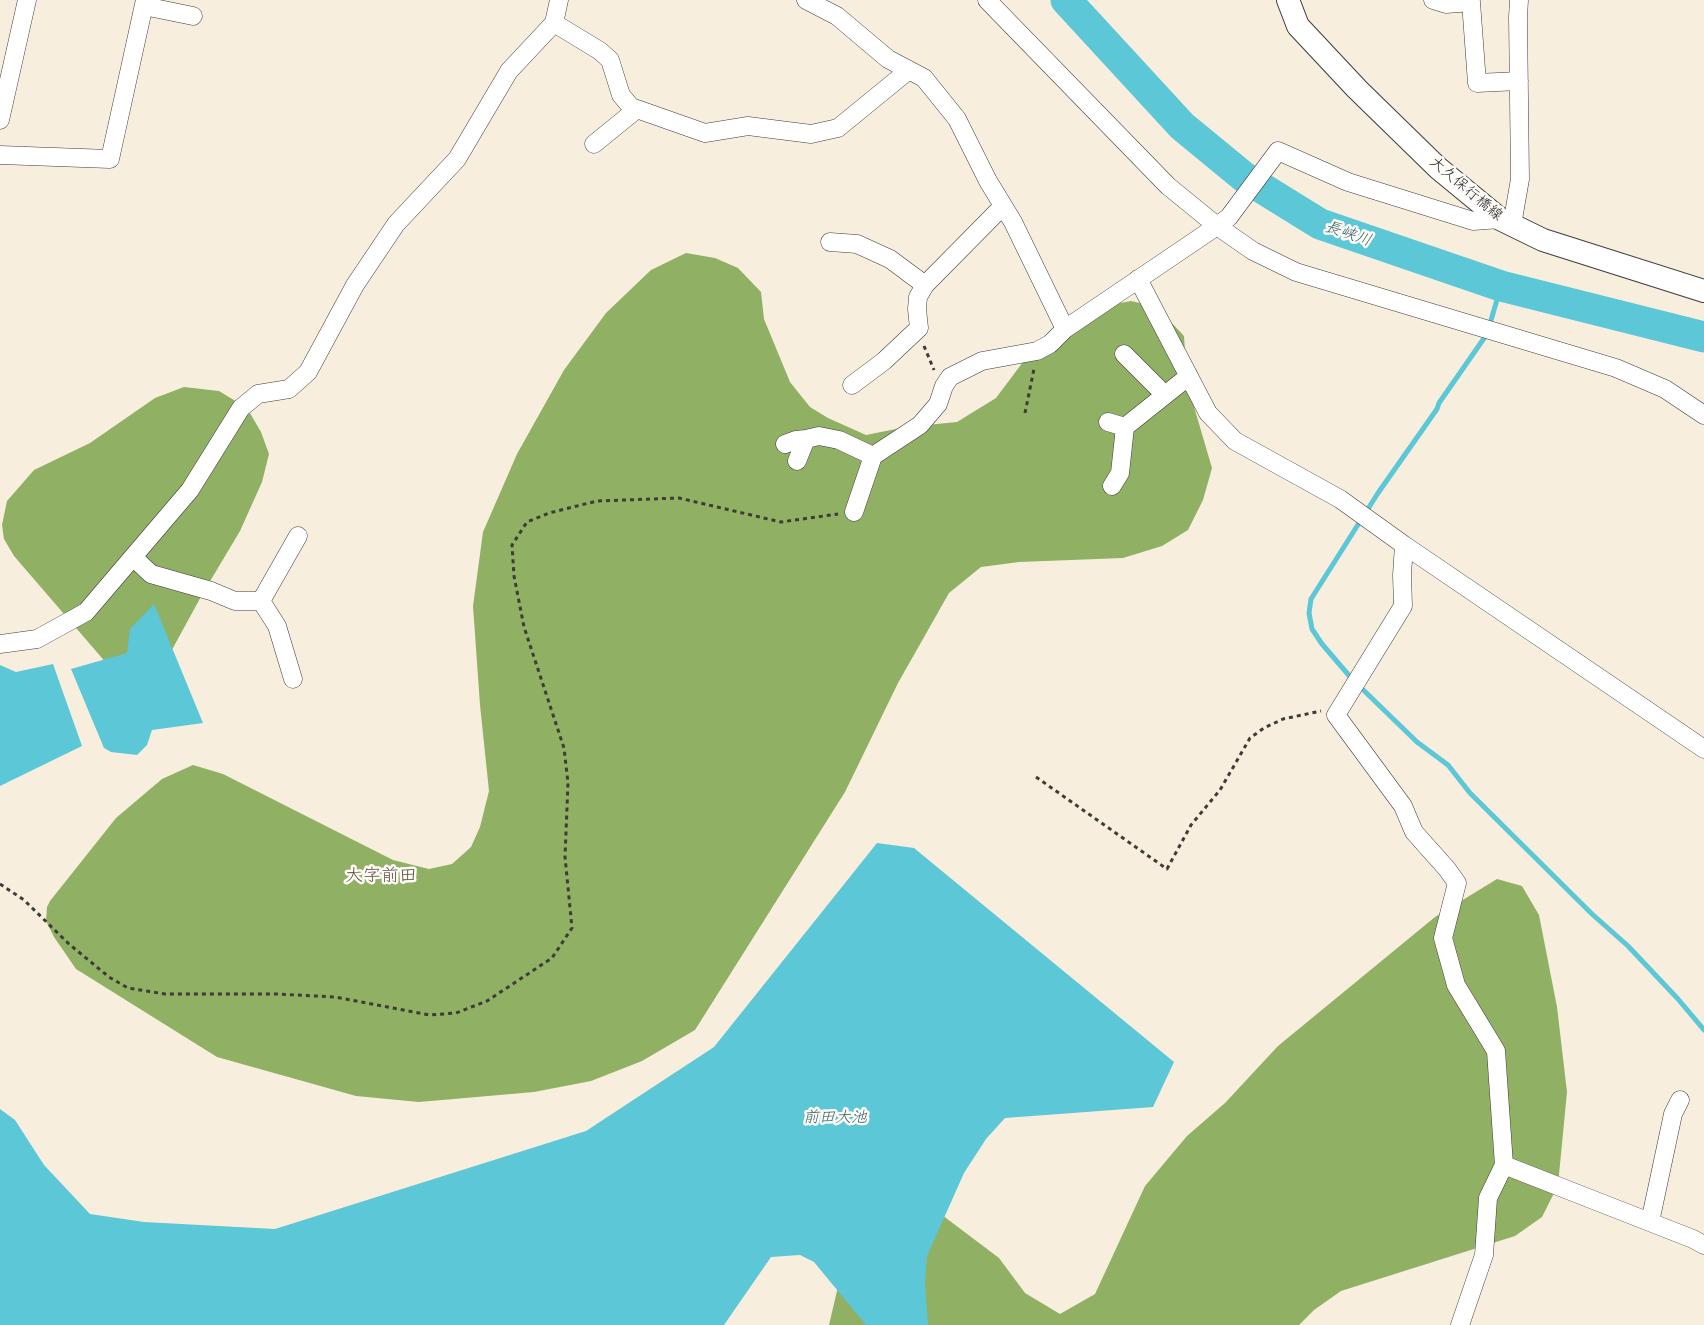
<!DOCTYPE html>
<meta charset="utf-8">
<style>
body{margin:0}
canvas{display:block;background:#f8eedd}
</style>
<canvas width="1704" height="1325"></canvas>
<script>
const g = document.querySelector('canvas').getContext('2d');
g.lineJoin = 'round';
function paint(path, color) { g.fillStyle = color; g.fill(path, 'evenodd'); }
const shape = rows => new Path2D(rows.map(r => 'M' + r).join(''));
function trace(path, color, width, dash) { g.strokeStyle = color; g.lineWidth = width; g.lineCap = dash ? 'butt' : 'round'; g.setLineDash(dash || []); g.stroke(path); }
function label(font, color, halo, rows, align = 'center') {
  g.font = font + ' "Shantell Sans","Klee One",sans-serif'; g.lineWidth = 5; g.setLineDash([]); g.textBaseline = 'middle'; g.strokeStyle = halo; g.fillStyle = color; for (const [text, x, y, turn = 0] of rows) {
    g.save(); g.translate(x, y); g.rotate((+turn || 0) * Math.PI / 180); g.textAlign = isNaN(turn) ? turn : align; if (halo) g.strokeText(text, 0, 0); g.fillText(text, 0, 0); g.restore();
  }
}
const forest = shape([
 [686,253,715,258,738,268,761,292,764,319,790,382,810,407,828,418,866,435,906,427,957,422,996,398,1029,354,1099,307,1131,301,1157,307,1184,336,1187,383,1212,468,1203,500,1188,530,1162,546,1123,558,1019,562,981,567,949,593,898,683,845,792,695,1030,642,1061,591,1081,534,1092,419,1102,356,1096,217,1057,76,969,54,937,46,921,47,907,50,901,116,818,162,779,193,765,223,774,393,860,429,869,452,864,471,847,480,827,489,791,480,705,473,606,483,532,517,454,564,370,606,313,651,270],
 [184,387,219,391,247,408,261,432,269,454,262,482,240,531,203,593,168,657,120,679,14,556,4,539,2,525,7,501,34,470,90,443,155,398],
 [1497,879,1522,886,1539,915,1557,1007,1567,1092,1558,1185,1542,1217,1515,1236,1341,1291,1314,1310,1299,1325,829,1325,844,1261,942,1215,999,1258,1025,1293,1060,1314,1095,1294,1145,1186,1187,1136,1225,1103,1278,1046,1435,917]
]);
const water = shape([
 [154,604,203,723,152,730,147,745,137,755,111,752,104,748,71,669,127,653,130,629],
 [53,664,82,746,0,786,0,665,16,672],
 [877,843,914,848,1174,1062,1153,1107,1005,1118,986,1139,964,1173,927,1256,925,1283,928,1325,866,1325,814,1262,800,1255,771,1257,724,1325,0,1325,0,1109,15,1120,44,1165,90,1214,144,1222,275,1229,586,1131,714,1047]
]);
const stream = shape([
 [1501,286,1487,334,1439,403,1437,409,1378,493,1311,599,1309,613,1312,629,1322,644,1352,679,1417,742,1448,765,1470,793,1592,914,1628,946,1678,999,1704,1030]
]);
const river = shape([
 [1066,0,1182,126,1244,177,1320,224,1501,286,1704,337]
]);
const path = shape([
 [924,346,934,370],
 [1025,413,1034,369],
 [1036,777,1167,869,1191,825,1220,790,1250,738,1264,728,1283,719,1321,711],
 [0,884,24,900,69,944,109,977,128,988,165,994,277,994,335,997,430,1015,456,1013,487,1001,552,958,572,928,565,857,568,783,564,748,524,627,514,576,512,545,527,522,549,513,597,501,679,498,781,522,838,514]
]);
const minor = shape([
 [806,0,837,16,888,59,924,78,957,119,988,181,1013,222,1065,329],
 [987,0,1168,186,1217,226,1253,251,1296,272,1616,368,1665,389,1704,415],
 [1433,0,1446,4,1471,2,1477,83,1519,81],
 [144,6,193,16],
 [554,23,600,51,610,60,621,95,631,107,705,133,748,126,811,134,838,128,909,70],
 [0,120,27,0],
 [594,144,637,109],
 [0,155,110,159,145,0],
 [1512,225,1520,179,1518,17,1519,0],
 [830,242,857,244,890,259,925,285,1003,206],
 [1138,279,1208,413,1235,441,1340,499,1404,545,1704,749],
 [1124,354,1165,395],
 [852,385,884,361,919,328,917,309,918,297,925,285],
 [1108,422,1125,427,1189,376],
 [785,444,796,440,806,439],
 [797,461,806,439,819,436,839,440,873,456],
 [1112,486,1120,473,1125,427],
 [854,512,873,456,920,425,938,404,944,386,950,377,982,361,1037,351,1050,344,1065,329,1217,226,1229,217,1278,151,1348,182,1473,221,1500,219],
 [1404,545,1402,575,1403,606,1336,715,1403,806,1414,832,1447,869,1457,883,1443,938,1456,985,1496,1051,1504,1165,1488,1198,1484,1255,1460,1325],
 [133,557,151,574,211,591,235,601,261,601,298,536],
 [261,601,277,626,293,679],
 [0,644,37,639,86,612,190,490,241,408,258,394,289,389,308,372,355,285,396,224,457,159,509,71,554,23,559,0],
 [1504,1165,1693,1239,1704,1245],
 [1650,1222,1673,1114,1680,1100]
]);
const major = shape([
 [1288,0,1298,26,1357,89,1438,168,1500,219,1543,240,1704,291]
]);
const streetNames = [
 ["大久保行橋線",1466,189,40]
];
const waterNames = [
 ["長峡川",1348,234,19],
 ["前田大池",835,1118]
];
const quarterNames = [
 ["大字前田",381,876]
];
paint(forest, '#90b064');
paint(water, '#5cc7d7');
trace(stream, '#5cc7d7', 5);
trace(river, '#5cc7d7', 31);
trace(minor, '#3d3c39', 19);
trace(major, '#3d3c39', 24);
trace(path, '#3d3c39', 3, [4, 4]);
trace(minor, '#fff', 18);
trace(major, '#fff', 22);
label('15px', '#1c1c1c', '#fdfcf7', streetNames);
label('italic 16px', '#366067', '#fdfcf7', waterNames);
label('18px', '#604d3f', '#fdfcf7', quarterNames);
</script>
